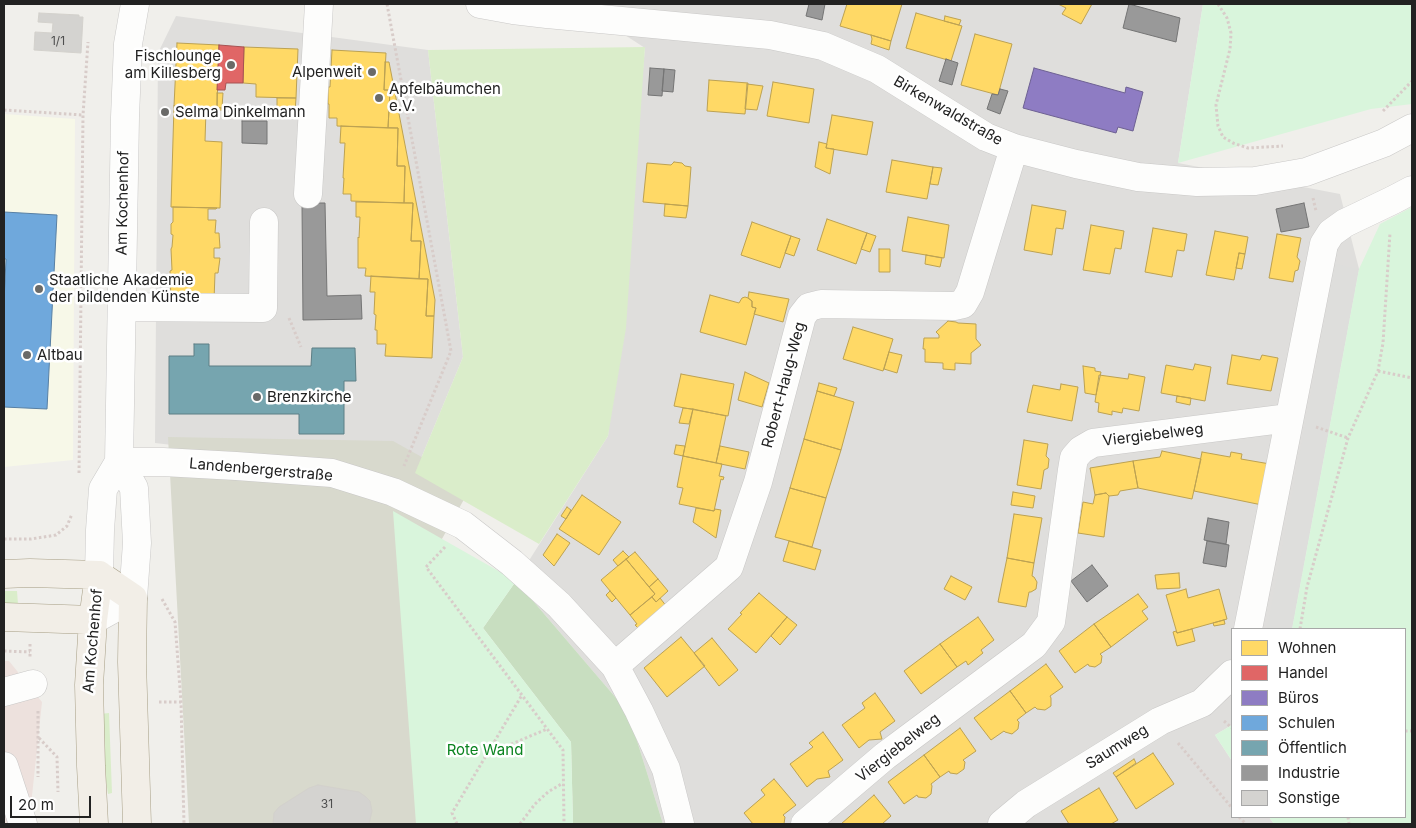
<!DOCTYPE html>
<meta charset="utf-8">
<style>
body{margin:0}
#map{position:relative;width:1416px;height:828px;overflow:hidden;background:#f0efeb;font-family:Inter,sans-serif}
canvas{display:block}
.frame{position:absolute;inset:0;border:5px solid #222;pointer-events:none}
.legend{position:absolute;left:1231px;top:628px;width:175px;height:190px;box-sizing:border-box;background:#fff;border:1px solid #a7a7a7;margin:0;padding:6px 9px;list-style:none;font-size:15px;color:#222}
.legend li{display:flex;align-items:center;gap:10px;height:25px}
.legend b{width:25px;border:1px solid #a7a7a7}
.scale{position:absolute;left:10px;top:796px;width:81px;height:22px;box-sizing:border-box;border:2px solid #222;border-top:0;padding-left:6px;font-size:15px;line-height:18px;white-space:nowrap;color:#222;-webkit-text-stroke:4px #fff;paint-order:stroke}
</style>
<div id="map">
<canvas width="1416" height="828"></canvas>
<div class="frame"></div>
<ul class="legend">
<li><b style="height:14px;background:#ffd966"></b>Wohnen</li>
<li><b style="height:14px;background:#e06666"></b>Handel</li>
<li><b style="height:14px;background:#8e7cc3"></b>Büros</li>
<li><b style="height:14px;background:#6fa8dc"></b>Schulen</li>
<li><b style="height:14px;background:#76a5af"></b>Öffentlich</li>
<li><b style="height:14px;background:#999"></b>Industrie</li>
<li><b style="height:14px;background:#d4d3d0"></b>Sonstige</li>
</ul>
<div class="scale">20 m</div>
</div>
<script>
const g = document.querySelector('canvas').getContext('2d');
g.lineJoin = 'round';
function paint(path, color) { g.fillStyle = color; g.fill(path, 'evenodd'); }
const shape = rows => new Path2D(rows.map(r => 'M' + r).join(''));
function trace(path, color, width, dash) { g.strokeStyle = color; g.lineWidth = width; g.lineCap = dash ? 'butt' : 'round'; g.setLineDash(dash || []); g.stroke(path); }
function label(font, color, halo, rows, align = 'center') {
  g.font = font + ' Inter,sans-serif'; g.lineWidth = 5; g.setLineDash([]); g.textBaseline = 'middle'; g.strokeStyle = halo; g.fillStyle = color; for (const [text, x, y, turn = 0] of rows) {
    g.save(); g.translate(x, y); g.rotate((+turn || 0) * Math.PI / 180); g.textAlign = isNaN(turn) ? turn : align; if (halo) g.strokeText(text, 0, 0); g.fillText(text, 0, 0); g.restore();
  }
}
const residential = shape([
 [577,4,1203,4,1178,163,1340,194,1359,269,1292,629,1232,629,1232,725,1215,735,1232,761,1232,817,1269,817,1274,824,663,824,628,712,516,581,608,436,645,48],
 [176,16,428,50,463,357,415,473,155,443,158,53]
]);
const commercial = shape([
 [4,661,9,661,42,702,29,824,4,824]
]);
const education = shape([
 [4,114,75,119,73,460,4,467]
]);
const religious = shape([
 [1335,264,1359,269,1292,629,1267,629]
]);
const construction = shape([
 [168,437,393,441,472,485,423,573,440,824,189,824]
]);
const grass = shape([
 [645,47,626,328,608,436,539,544,415,473,463,357,428,50],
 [4,591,17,591,18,604,4,604],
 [109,713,112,793,108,794,99,734,100,714]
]);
const forest = shape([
 [516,581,628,712,663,824,573,824,571,742,483,628]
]);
const park = shape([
 [1203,4,1412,4,1412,104,1371,109,1178,163],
 [1412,207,1412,824,1274,824,1269,817,1405,817,1405,629,1292,629,1359,269,1380,224],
 [393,511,516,581,483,628,571,742,573,824,416,824],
 [1232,725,1232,761,1215,735]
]);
const homes = shape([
 [847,4,902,4,891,41,840,26,847,4],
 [1058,4,1092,4,1081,24,1062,14,1066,8,1058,4],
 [916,13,962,26,951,61,906,48,916,13],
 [945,16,961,20,959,25,944,21,945,16],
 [975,34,1012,44,998,95,961,85,975,34],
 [871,35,891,41,889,50,871,44,872,39,871,35],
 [177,43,219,45,217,108,174,106,177,43],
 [244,47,298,49,296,98,256,97,256,84,243,83,244,47],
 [332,50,386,53,384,90,390,90,388,128,337,126,337,118,329,118,329,104,328,104,328,87,330,87,332,50],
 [385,62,389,62,435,300,434,316,426,316,428,279,419,279,421,241,411,241,413,203,404,203,405,166,397,166,398,128,388,128,390,90,384,90,385,62],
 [709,80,748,83,745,114,707,111,709,80],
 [773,82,814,89,809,123,767,116,773,82],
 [747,84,763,86,757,110,745,109,747,84],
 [217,93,223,93,222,108,217,108,217,93],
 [277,98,296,98,295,112,277,111,277,98],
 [174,106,222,108,223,110,206,110,205,141,222,142,220,208,171,207,174,106],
 [832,115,873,122,867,155,826,148,832,115],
 [341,126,398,128,397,166,405,166,404,203,351,201,351,194,343,194,344,178,343,178,345,143,340,143,341,126],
 [819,142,827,144,826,148,834,149,830,174,815,167,819,142],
 [892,160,933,167,927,199,886,192,892,160],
 [674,162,682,163,685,166,691,167,688,206,643,202,647,163,671,165,674,162],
 [933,167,942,168,938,185,930,184,933,167],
 [356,202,413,203,411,241,421,241,419,279,365,276,366,268,358,268,358,237,359,238,360,217,356,217,356,202],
 [665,204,688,206,686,218,664,216,665,204],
 [1032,205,1066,211,1063,229,1056,228,1052,255,1024,250,1032,205],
 [173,207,217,208,216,209,208,209,208,220,216,220,215,233,219,233,220,248,214,248,214,258,220,258,218,273,215,273,214,301,171,300,170,271,172,270,171,249,172,247,173,235,171,234,171,224,173,222,173,207],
 [908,217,949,225,944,258,902,251,908,217],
 [827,219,867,233,856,264,817,250,827,219],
 [752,222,791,236,780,268,741,255,752,222],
 [1091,225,1124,231,1121,249,1115,248,1110,274,1083,270,1091,225],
 [1153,228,1187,234,1184,251,1177,250,1172,277,1145,272,1153,228],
 [1215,231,1248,237,1245,254,1239,253,1234,280,1206,275,1215,231],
 [867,233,876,236,870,252,861,249,867,233],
 [1277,234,1301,238,1297,257,1300,261,1298,270,1295,271,1293,282,1269,278,1277,234],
 [791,236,800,239,794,256,785,253,791,236],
 [879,249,890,249,890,272,879,272,879,249],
 [1239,253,1245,254,1242,269,1236,268,1239,253],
 [926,255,942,258,940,267,925,264,926,255],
 [371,276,428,279,426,316,434,316,432,358,385,356,386,344,377,344,377,330,375,330,376,315,374,314,375,292,370,292,371,276],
 [749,292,789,299,783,322,754,314,756,308,752,307,752,301,748,298,749,292],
 [710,295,739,303,742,298,745,297,748,298,752,301,752,307,756,308,746,345,700,332,710,295],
 [948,321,956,322,958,323,976,324,976,339,981,345,971,353,971,364,955,363,955,370,943,369,943,363,925,362,925,349,923,349,924,338,939,338,939,335,936,332,948,321],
 [853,327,893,339,883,371,843,359,853,327],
 [889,352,902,355,897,373,884,369,889,352],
 [1232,355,1260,360,1262,355,1278,358,1271,391,1227,384,1232,355],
 [1195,364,1211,367,1205,401,1161,393,1166,365,1193,370,1195,364],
 [1083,366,1095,368,1095,371,1101,372,1096,395,1085,393,1083,366],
 [745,372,769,383,762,407,738,400,745,372],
 [681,374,734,384,728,416,674,406,681,374],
 [1129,374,1145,377,1139,411,1123,408,1122,413,1112,411,1112,415,1098,412,1099,403,1095,402,1099,375,1128,379,1129,374],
 [819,383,837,388,834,396,817,391,819,383],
 [1061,384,1078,387,1072,421,1027,412,1033,385,1060,390,1061,384],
 [817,391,854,402,841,450,804,439,817,391],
 [1177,396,1191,398,1190,405,1176,402,1177,396],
 [683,408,693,409,689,424,679,423,683,408],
 [693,409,726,416,716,463,683,456,693,409],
 [804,439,841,450,826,498,790,488,804,439],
 [1024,440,1048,444,1046,456,1049,459,1048,468,1044,470,1041,489,1017,485,1024,440],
 [676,445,685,446,683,456,674,454,676,445],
 [720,446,749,452,745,469,716,463,720,446],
 [1162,451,1201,459,1192,499,1138,488,1133,461,1160,457,1162,451],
 [1202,452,1230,457,1231,452,1242,454,1241,459,1270,464,1262,505,1194,491,1202,452],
 [683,456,722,464,719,476,724,477,723,480,721,479,714,511,679,504,683,488,677,487,683,456],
 [1133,461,1138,488,1120,491,1118,495,1109,496,1106,493,1095,495,1090,468,1133,461],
 [790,488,826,498,812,547,775,537,790,488],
 [1013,492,1035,496,1033,508,1011,505,1013,492],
 [1106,493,1109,496,1104,537,1078,533,1083,502,1093,504,1095,495,1106,493],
 [582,495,621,522,599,555,559,529,582,495],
 [567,507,571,510,566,519,561,516,567,507],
 [696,508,714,511,715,509,721,510,716,538,693,522,696,508],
 [1014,514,1042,518,1034,563,1007,558,1014,514],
 [557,534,570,543,554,566,543,555,557,534],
 [789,541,821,550,815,570,783,561,789,541],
 [623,551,629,557,618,566,613,560,623,551],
 [635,552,658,579,649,587,626,559,635,552],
 [1007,558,1034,563,1032,576,1034,577,1037,582,1036,589,1031,592,1029,592,1026,607,998,602,1007,558],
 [626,559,655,594,630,615,601,580,626,559],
 [1179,573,1180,588,1157,589,1155,575,1179,573],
 [951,576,972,587,965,600,944,589,951,576],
 [658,579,668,591,656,602,652,597,655,594,649,587,658,579],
 [1186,589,1188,598,1219,589,1227,619,1177,633,1166,595,1186,589],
 [610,591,616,598,612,602,606,595,610,591],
 [759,593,787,617,756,653,728,629,742,614,740,613,759,593],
 [1138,594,1148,607,1142,611,1148,619,1111,647,1094,624,1138,594],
 [652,597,656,602,660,598,667,607,640,630,635,625,637,624,630,615,652,597],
 [787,617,797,625,780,645,771,636,787,617],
 [978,617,994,640,981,650,983,653,968,665,966,661,957,667,940,644,978,617],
 [1224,620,1225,624,1214,626,1213,623,1224,620],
 [1094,624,1111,647,1100,654,1102,656,1101,663,1095,667,1089,666,1088,664,1075,673,1059,651,1094,624],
 [1192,629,1195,641,1177,646,1173,632,1176,631,1177,633,1192,629],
 [681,637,705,666,667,697,644,668,681,637],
 [712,638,738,670,719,686,694,653,712,638],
 [940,644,957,667,921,694,904,671,940,644],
 [1046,664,1063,687,1050,696,1051,698,1051,706,1045,710,1037,709,1035,707,1026,713,1010,691,1046,664],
 [1010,691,1026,713,1017,720,1019,722,1018,729,1012,734,1005,732,1004,731,991,740,974,718,1010,691],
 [875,693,895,721,880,732,882,739,869,740,859,748,842,725,865,708,862,703,875,693],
 [960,728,976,751,963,760,965,762,964,769,957,774,950,773,949,771,940,777,924,755,960,728],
 [823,732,843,760,828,771,830,777,817,779,807,787,790,764,813,747,809,743,823,732],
 [1153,753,1174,784,1136,809,1116,777,1153,753],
 [924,755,940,777,931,784,932,786,931,794,926,798,918,797,917,795,904,804,888,782,924,755],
 [1134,759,1136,763,1116,777,1113,773,1134,759],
 [774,779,796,805,783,815,785,817,784,824,753,824,744,813,765,795,761,790,774,779],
 [1099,788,1118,820,1111,824,1069,824,1061,811,1099,788],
 [874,795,891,816,882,824,841,824,874,795]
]);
const shops = shape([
 [219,45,244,47,243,83,226,83,225,90,217,90,219,45]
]);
const offices = shape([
 [1034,68,1125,93,1126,87,1143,92,1133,131,1118,127,1116,133,1023,108,1034,68]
]);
const schools = shape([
 [4,212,57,215,47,409,4,407,4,302,6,259,4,259,4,212]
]);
const public = shape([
 [194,344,209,344,209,366,311,366,312,348,355,348,356,381,344,381,344,434,299,434,299,414,169,414,169,356,194,356,194,344]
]);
const industry = shape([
 [809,4,825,4,822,20,806,16,809,4],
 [1129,4,1180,18,1176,42,1123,28,1129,4],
 [946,59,958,63,952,85,939,81,946,59],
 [650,68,664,69,662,96,648,95,650,68],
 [664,69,675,70,673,92,662,91,664,69],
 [1000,89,1008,91,1000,114,987,109,992,94,998,95,1000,89],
 [242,121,267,121,267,144,242,143,242,121],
 [302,203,325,203,327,296,361,295,362,319,303,320,302,203],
 [1304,203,1309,227,1281,232,1276,209,1304,203],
 [1208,518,1229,522,1226,544,1204,540,1208,518],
 [1207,541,1229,545,1226,567,1203,563,1207,541],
 [1092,565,1108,586,1087,602,1071,581,1092,565]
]);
const building = shape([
 [39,13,79,15,79,17,83,17,81,53,34,50,35,32,52,33,53,23,38,22,39,13],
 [318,785,359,792,366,797,370,801,372,811,369,824,273,824,274,813,279,807,309,788,318,785]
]);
const path = shape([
 [387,4,451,351,404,466],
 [1218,4,1227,18,1231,33,1230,49,1216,105,1218,126,1223,137,1233,143,1248,148,1283,146],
 [4,110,83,115],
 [1383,111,1412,81],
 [1313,198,1316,211],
 [289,318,301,347],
 [1378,371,1412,378],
 [1316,427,1348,438],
 [79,473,83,115,88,42],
 [4,539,31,539,56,535,67,526,72,514],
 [445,547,426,567,563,750,564,824],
 [162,599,175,622,181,702,184,824],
 [1300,629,1307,587,1348,438,1378,371,1383,343,1390,233],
 [30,644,30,658],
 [4,651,30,652],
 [159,702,181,702],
 [38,711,38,777],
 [1224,721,1232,728],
 [1405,731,1412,731],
 [39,738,57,757,58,792],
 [1178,743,1232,808],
 [488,754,547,729],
 [1239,817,1246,824],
 [1348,817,1349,824],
 [457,824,452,813,522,695],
 [520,824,535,804,548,792,563,783]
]);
const minor = shape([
 [480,4,513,10,547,14,770,35,823,46,877,69,986,137,1014,148,1076,164,1138,177,1197,182,1255,181,1306,172,1384,143,1412,128],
 [308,194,319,4],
 [122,307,263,308,264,222],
 [119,462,163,462,236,466,332,473,393,492,463,525,512,563,559,605,615,666,639,711,666,769,680,824],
 [99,575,100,530,103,489,119,462],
 [93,620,133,598,137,543,134,488,119,462,125,117,128,44,135,4],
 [1248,629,1324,244,1331,233,1345,223,1393,200,1412,190],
 [615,666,729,567,758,482,802,316,809,307,821,304,954,306,963,304,970,292,1014,148],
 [4,692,33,684],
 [4,766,23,824],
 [805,824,885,756,1034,645,1051,622,1072,470,1074,458,1081,450,1093,443,1289,418],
 [1002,824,1026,804,1160,721,1202,703,1232,674]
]);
const major = shape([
 [4,574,30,573,99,575,133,598,132,662,137,824],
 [4,617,93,620],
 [94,824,91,766,89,685,93,620,99,575]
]);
const markers = [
 [231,65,5,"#6a6a68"],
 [372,72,5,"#6a6a68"],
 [379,98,5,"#6a6a68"],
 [165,112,5,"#6a6a68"],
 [39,289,5,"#6a6a68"],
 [27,355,5,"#6a6a68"],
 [257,397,5,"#6a6a68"]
];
const numberNames = [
 ["1/1",58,41],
 ["31",327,804]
];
const poiNames = [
 ["Fischlounge",221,56,"right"],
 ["am Killesberg",221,73,"right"],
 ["Alpenweit",362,72,"right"],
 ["Apfelbäumchen",389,89],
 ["e.V.",389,106],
 ["Selma Dinkelmann",175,112],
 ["Staatliche Akademie",49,280],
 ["der bildenden Künste",49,297],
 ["Altbau",37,355],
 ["Brenzkirche",267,397]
];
const streetNames = [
 ["Birkenwaldstraße",948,111,30],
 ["Am Kochenhof",123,203,-89],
 ["Robert-Haug-Weg",784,385,-75],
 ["Viergiebelweg",1153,435,-7],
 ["Landenbergerstraße",261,470,5],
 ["Am Kochenhof",93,641,-85],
 ["Saumweg",1117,747,-32],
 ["Viergiebelweg",898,748,-38]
];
const parkNames = [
 ["Rote Wand",485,750]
];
paint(residential, '#dfdedc');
paint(commercial, '#ede1dd');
paint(education, '#f7f8e8');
paint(religious, '#dededc');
paint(construction, '#d8d9cd');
paint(grass, '#daedca');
paint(forest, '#c8dec0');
paint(park, '#d9f5dc');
paint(homes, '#ffd966');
trace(homes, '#bda252', 1);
paint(shops, '#e06666');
trace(shops, '#a75252', 1);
paint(offices, '#8e7cc3');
trace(offices, '#6e6193', 1);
paint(schools, '#6fa8dc');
trace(schools, '#5880a4', 1);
paint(public, '#76a5af');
trace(public, '#5d7e85', 1);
paint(industry, '#999');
trace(industry, '#757575', 1);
paint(building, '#d4d3d0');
trace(building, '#d3d1cc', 1);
trace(minor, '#c9c8c7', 29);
trace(major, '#a79f86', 29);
trace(path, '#d8ccc9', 3, [2.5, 2.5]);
trace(minor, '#fdfdfc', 28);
trace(major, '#f2eee7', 28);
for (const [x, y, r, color] of markers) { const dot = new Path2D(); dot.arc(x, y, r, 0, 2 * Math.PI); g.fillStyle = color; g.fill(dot); trace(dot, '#fff', 2); }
label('12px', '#4e4e4e', null, numberNames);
label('15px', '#222', '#fff', poiNames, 'left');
label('15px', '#222', '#fff', streetNames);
label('15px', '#0b8420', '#fff', parkNames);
</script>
